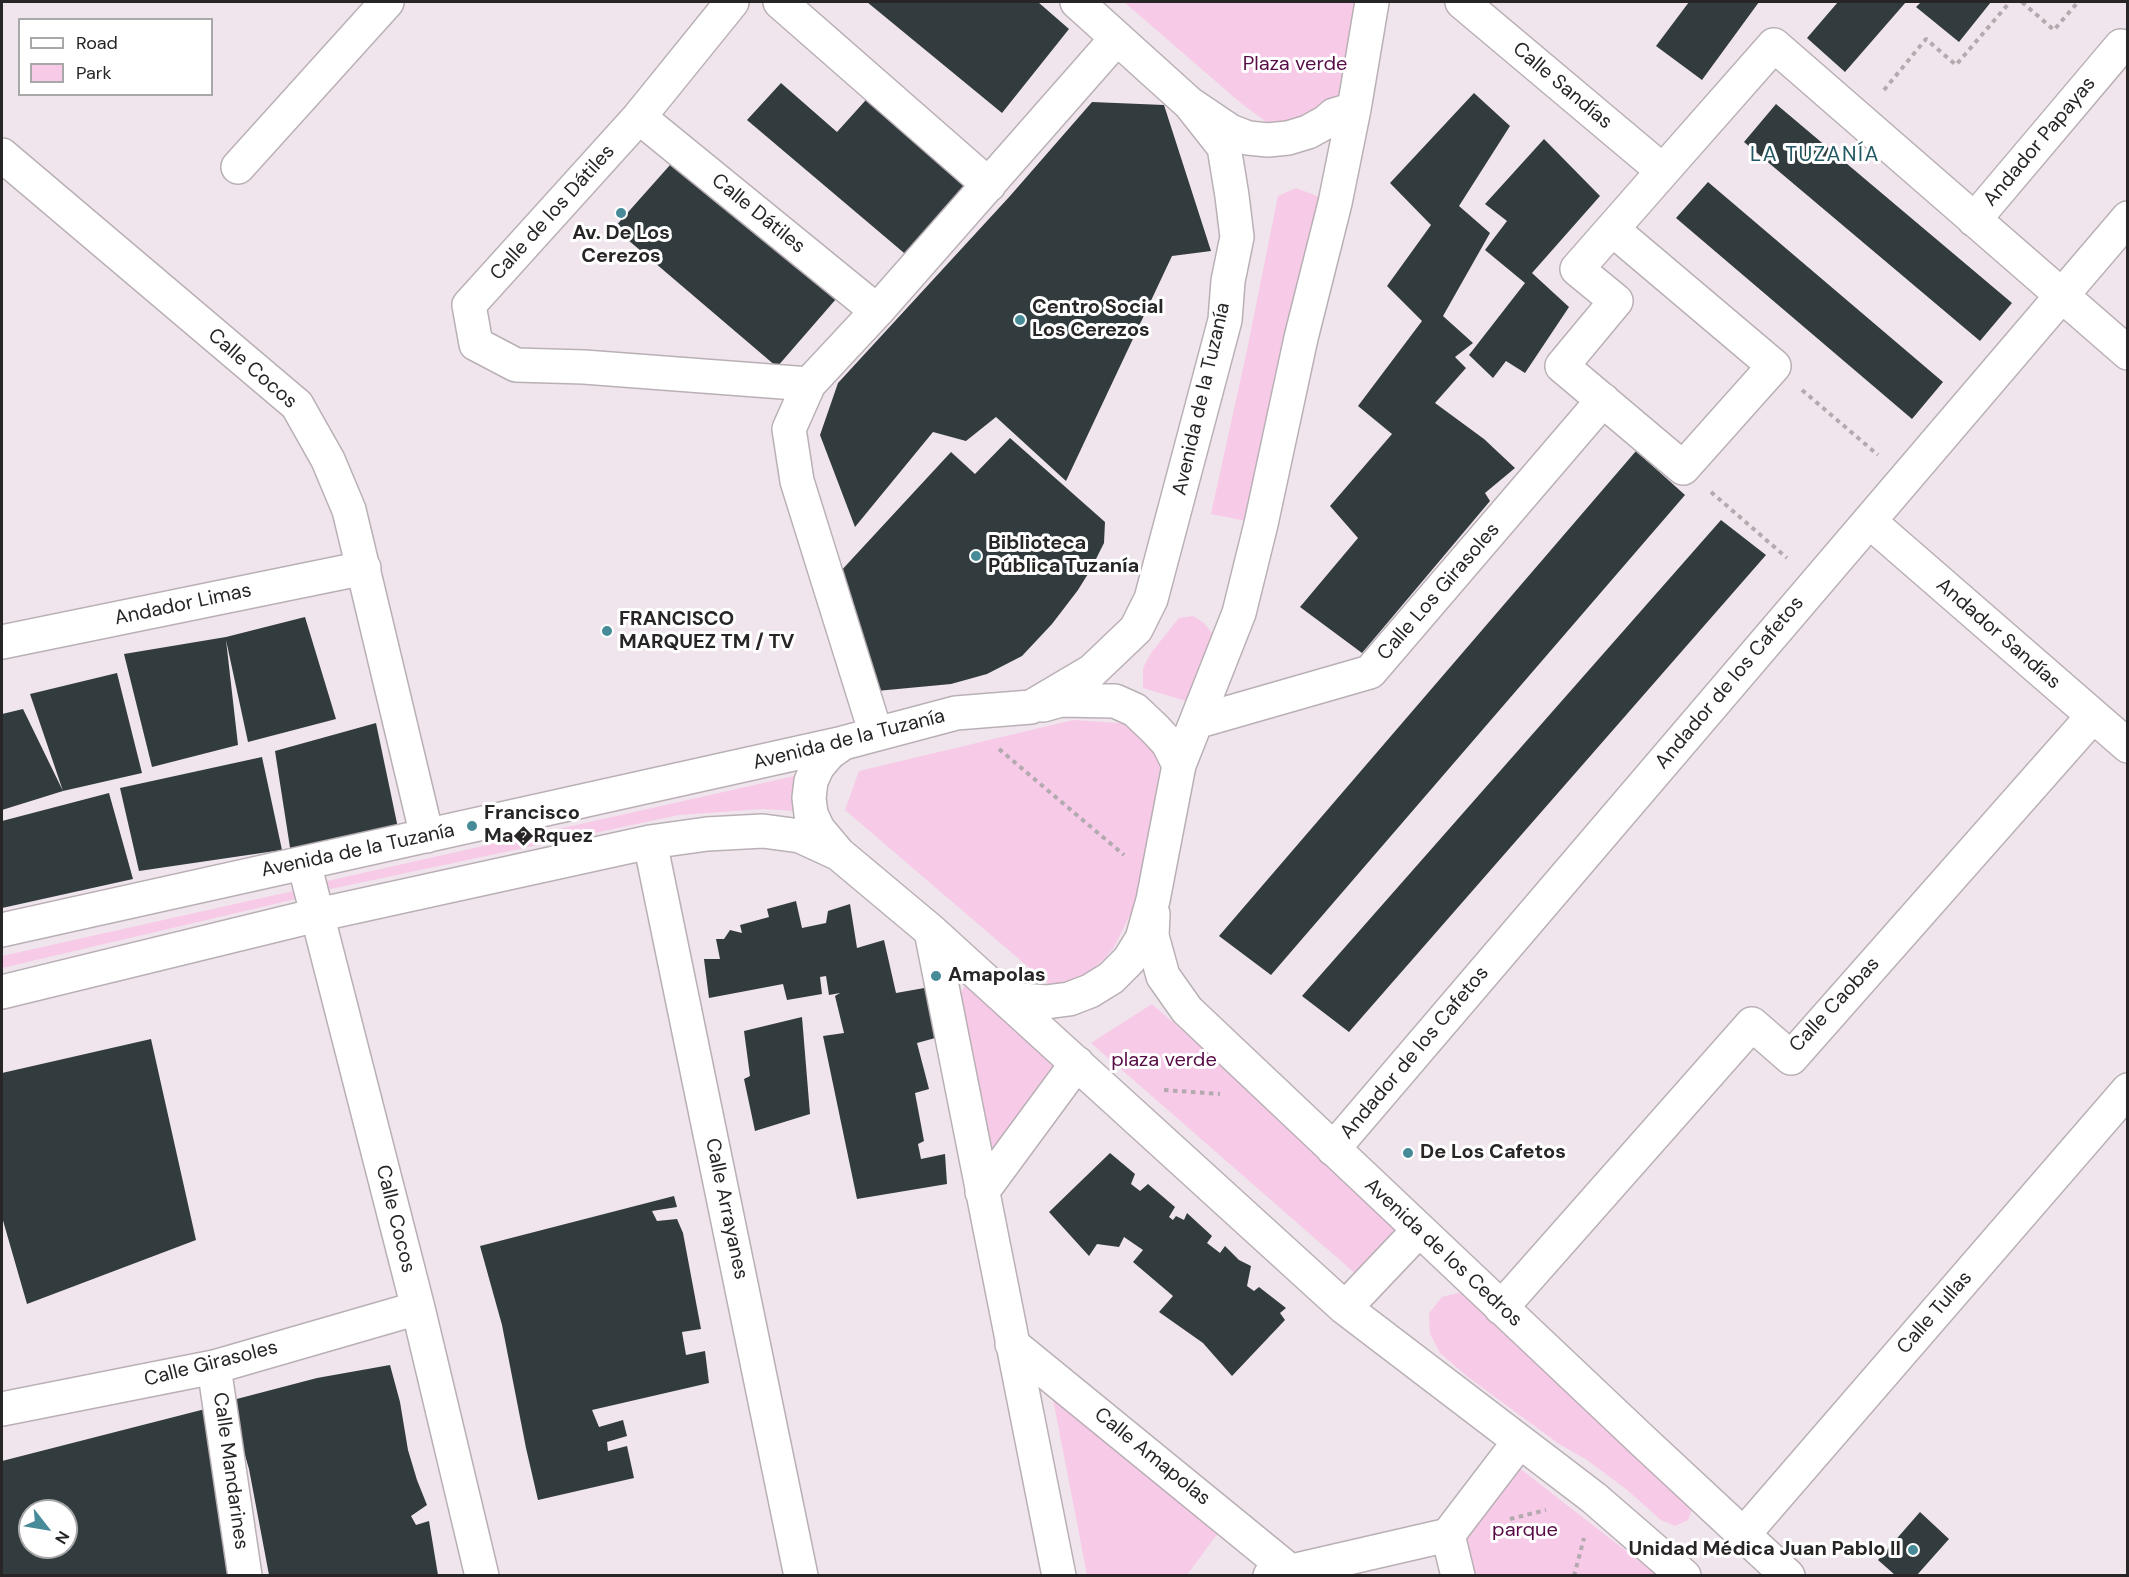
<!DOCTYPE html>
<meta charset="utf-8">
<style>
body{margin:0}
#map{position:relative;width:2129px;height:1577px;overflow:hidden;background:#f0e5ec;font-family:"DM Sans",sans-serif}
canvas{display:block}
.frame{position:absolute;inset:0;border:3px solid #282527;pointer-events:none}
.legend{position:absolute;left:18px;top:18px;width:195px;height:78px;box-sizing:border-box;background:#fff;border:2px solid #a9a8a9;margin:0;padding:8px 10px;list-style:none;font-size:18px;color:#282527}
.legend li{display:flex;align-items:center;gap:12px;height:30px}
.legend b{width:30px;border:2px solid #a9a8a9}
.north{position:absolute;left:18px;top:1499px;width:60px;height:60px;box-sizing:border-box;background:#fff;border:2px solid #a9a8a9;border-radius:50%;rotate:121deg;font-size:16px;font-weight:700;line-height:24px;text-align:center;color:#282527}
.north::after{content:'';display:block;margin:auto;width:21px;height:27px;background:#478b99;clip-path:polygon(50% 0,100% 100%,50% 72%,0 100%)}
</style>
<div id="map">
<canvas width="2129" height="1577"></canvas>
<div class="frame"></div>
<ul class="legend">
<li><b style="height:8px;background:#fff"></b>Road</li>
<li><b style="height:16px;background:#f7cae7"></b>Park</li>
</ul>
<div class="north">N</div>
</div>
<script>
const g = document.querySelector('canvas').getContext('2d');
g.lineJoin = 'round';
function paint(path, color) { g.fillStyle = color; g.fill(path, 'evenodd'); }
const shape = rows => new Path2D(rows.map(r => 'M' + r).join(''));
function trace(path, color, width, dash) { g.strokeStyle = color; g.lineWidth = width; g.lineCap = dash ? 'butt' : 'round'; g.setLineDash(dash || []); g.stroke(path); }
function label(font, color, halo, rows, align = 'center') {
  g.font = font + ' "DM Sans",sans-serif'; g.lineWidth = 6; g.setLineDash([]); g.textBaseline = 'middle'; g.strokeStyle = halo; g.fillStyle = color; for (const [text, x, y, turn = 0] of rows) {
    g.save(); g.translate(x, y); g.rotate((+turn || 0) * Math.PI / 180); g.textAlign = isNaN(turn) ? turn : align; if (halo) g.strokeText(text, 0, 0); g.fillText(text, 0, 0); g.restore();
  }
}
const green = shape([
 [1124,2,1372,2,1354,109,1288,138,1242,104],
 [1296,188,1335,203,1261,524,1211,514,1247,350,1278,196],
 [1193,616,1204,623,1216,638,1202,671,1186,701,1143,688,1143,668,1151,653,1179,618],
 [1073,720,1134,724,1161,764,1137,901,1113,949,1089,974,1054,989,845,810,859,771],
 [799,775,797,811,763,809,679,815,326,890,323,882],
 [298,890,300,898,2,968,2,956],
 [965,986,1057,1067,986,1170,954,1004],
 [1152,1004,1407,1228,1357,1275,1091,1043],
 [1466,1291,1690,1500,1692,1509,1688,1520,1675,1526,1661,1520,1626,1489,1587,1460,1559,1444,1468,1377,1440,1353,1430,1334,1429,1313,1442,1297],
 [1053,1399,1218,1533,1187,1575,1087,1575],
 [1518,1467,1657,1575,1468,1575,1460,1544]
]);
const building = shape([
 [867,2,1038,2,1069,29,1002,113],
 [1689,2,1759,2,1702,80,1656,46],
 [1838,2,1906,2,1845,72,1807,38],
 [1921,2,1991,2,1959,42,1916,7],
 [781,83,837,132,874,91,975,184,910,258,747,120],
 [1474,93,1510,126,1459,206,1490,233,1443,316,1473,343,1455,357,1466,368,1435,403,1484,439,1515,468,1485,493,1490,501,1362,653,1300,607,1358,538,1330,506,1392,434,1358,406,1422,321,1387,286,1431,225,1390,183],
 [1092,102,1164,105,1211,251,1172,256,1066,481,996,417,966,441,933,432,855,527,820,435,838,383,1010,196],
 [1776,104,2012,303,1980,341,1744,142],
 [1544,139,1600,196,1532,273,1569,307,1525,373,1506,361,1493,378,1469,355,1525,283,1485,250,1507,221,1485,204],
 [678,156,843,291,777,367,614,228],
 [1708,182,1943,382,1912,419,1676,218],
 [1010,438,1105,522,1104,543,1091,569,1078,590,1052,624,1022,656,987,674,951,684,866,692,839,573,951,452,975,474],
 [1636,451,1685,495,1271,975,1219,936],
 [1721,520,1766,555,1349,1032,1302,996],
 [305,617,336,719,248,742,226,640,238,745,152,767,124,654,226,637],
 [117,673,142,773,63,791,30,694],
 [23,709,63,791,2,810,2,714],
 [376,723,398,828,291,854,275,751],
 [262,757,282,850,139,871,120,788],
 [109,793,133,879,2,908,2,821],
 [796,901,802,928,826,923,828,911,850,904,857,948,884,940,896,993,930,987,946,1035,917,1043,929,1089,915,1093,924,1141,918,1144,921,1159,945,1154,947,1184,857,1199,823,1036,844,1033,835,996,840,993,829,995,826,976,820,977,822,994,787,1000,783,984,709,998,704,959,720,959,716,939,724,939,730,930,742,933,740,925,769,917,767,909],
 [802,1017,810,1114,755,1131,744,1079,750,1076,744,1031],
 [151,1039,196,1240,27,1304,2,1217,2,1073],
 [1110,1153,1135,1174,1131,1184,1140,1191,1148,1184,1175,1207,1169,1217,1173,1220,1176,1216,1184,1220,1187,1213,1212,1236,1207,1243,1220,1253,1225,1246,1239,1260,1251,1266,1247,1286,1254,1291,1259,1287,1286,1308,1280,1313,1285,1320,1232,1376,1203,1343,1159,1312,1173,1296,1133,1262,1143,1250,1124,1237,1119,1247,1097,1244,1089,1256,1049,1212],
 [674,1196,677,1207,652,1211,657,1221,677,1219,683,1233,701,1329,682,1332,686,1355,705,1351,709,1383,592,1410,599,1427,623,1420,627,1436,607,1442,608,1451,627,1446,634,1478,538,1500,526,1448,502,1325,480,1246],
 [390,1365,400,1402,408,1450,417,1480,427,1505,411,1516,416,1525,429,1521,438,1575,269,1575,249,1469,229,1401,317,1378],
 [213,1407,236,1575,2,1575,2,1461],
 [30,1511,66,1511,66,1547,30,1547],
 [1920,1512,1949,1539,1917,1575,1895,1575,1878,1560]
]);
const path = shape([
 [2022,2,2054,30,2078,2],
 [1884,90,1926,39,1956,65,2010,2],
 [1802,390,1878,455],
 [1711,492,1787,558],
 [999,749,1124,855],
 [1164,1090,1220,1094],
 [1510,1519,1546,1510],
 [1574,1576,1584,1538]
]);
const minor = shape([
 [732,2,639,117,469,305,476,344,516,365,584,367,809,384],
 [780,2,989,185],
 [1077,2,1190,104,1230,131,1248,138,1268,140,1288,138,1308,132,1326,122,1334,115,1354,109],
 [1462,2,1663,171],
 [639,117,877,311],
 [2,155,297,405,328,460,349,510,427,836],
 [238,167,387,2],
 [1974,220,2121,46],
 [1612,229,1774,366,1683,468,1562,366,1616,301,1577,269,1663,171,1774,45,2128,353],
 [1869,521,2128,746],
 [2,642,364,568],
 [1043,705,1061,700,1115,701,1135,710,1155,729,1168,743,1179,765],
 [1196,722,1370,672,1603,400],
 [876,734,797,481,789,429,809,384,877,311,1117,38],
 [650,842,801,1576],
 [839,854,818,829,811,814,809,798,811,781,818,766,829,753,843,743],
 [304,863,418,1308,482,1576],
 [1153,914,1152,936,1163,976,1187,1010,1644,1442,1788,1576],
 [2,930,843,743,956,713,1031,707,1092,671,1136,629,1151,599,1225,320,1228,281,1237,237,1232,196,1224,147,1190,104],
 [931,931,1059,1576],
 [2,992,317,915,650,842,707,834,763,831,800,836,839,854,931,931,1345,1308,1594,1498,1684,1576],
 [1000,994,1022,1000,1046,1002,1069,999,1090,991,1111,978,1129,960,1142,939,1153,900,1179,765,1239,613,1261,524,1301,338,1335,203,1354,109,1372,2],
 [1333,1149,2128,218],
 [982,1192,1077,1063],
 [1345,1308,1419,1230],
 [1501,1308,1752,1024,1791,1058,2093,716],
 [1012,1344,1290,1571],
 [214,1367,245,1576],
 [2,1409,214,1367,418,1308],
 [1448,1535,1458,1576],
 [1743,1535,2128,1090],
 [1270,1576,1448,1535,1519,1442]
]);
const markers = [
 [621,213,6,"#478b99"],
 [1020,320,6,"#478b99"],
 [976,556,6,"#478b99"],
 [607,631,6,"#478b99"],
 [472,826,6,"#478b99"],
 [936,976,6,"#478b99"],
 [1408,1153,6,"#478b99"],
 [1913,1550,6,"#478b99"]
];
const parkNames = [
 ["Plaza verde",1295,65],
 ["plaza verde",1164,1061],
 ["parque",1525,1531]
];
const streetNames = [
 ["Calle Sandías",1562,86,40],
 ["Andador Papayas",2040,142,-50],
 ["Calle de los Dátiles",553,213,-48],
 ["Calle Dátiles",758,214,39],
 ["Calle Cocos",252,369,41],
 ["Avenida de la Tuzanía",1202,399,-77],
 ["Calle Los Girasoles",1439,592,-49],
 ["Andador Limas",183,605,-12],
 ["Andador Sandías",1998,634,41],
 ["Andador de los Cafetos",1730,683,-50],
 ["Avenida de la Tuzanía",849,740,-14],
 ["Avenida de la Tuzanía",358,851,-12],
 ["Calle Caobas",1835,1005,-47],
 ["Andador de los Cafetos",1415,1053,-50],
 ["Calle Arrayanes",726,1209,78],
 ["Calle Cocos",395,1219,76],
 ["Avenida de los Cedros",1443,1253,43],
 ["Calle Tullas",1935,1313,-49],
 ["Calle Girasoles",211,1364,-14],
 ["Calle Amapolas",1152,1457,39],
 ["Calle Mandarines",230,1471,82]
];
const poiNames = [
 ["Av. De Los",621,234,"center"],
 ["Cerezos",621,257,"center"],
 ["Centro Social",1032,308],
 ["Los Cerezos",1032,331],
 ["Biblioteca",988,544],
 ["Pública Tuzanía",988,567],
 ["FRANCISCO",619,620],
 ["MARQUEZ TM / TV",619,643],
 ["Francisco",484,814],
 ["Ma�Rquez",484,837],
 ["Amapolas",948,976],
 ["De Los Cafetos",1420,1153],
 ["Unidad Médica Juan Pablo II",1901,1550,"right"]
];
const neighbourhoodNames = [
 ["LA TUZANÍA",1815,155]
];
paint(green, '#f7cae7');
paint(building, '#323c3e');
trace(minor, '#b9b0b6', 36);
trace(path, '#b2aaaf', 4, [4.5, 4.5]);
trace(minor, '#fff', 33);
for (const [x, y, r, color] of markers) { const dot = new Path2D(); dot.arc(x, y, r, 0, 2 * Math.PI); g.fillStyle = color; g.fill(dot); trace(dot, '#fff', 2); }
label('20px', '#570c46', '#fff', parkNames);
label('20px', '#282527', '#fff', streetNames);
label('bold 20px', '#282527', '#fff', poiNames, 'left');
g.letterSpacing = '1.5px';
label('21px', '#215863', '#fff', neighbourhoodNames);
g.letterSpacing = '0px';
</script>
